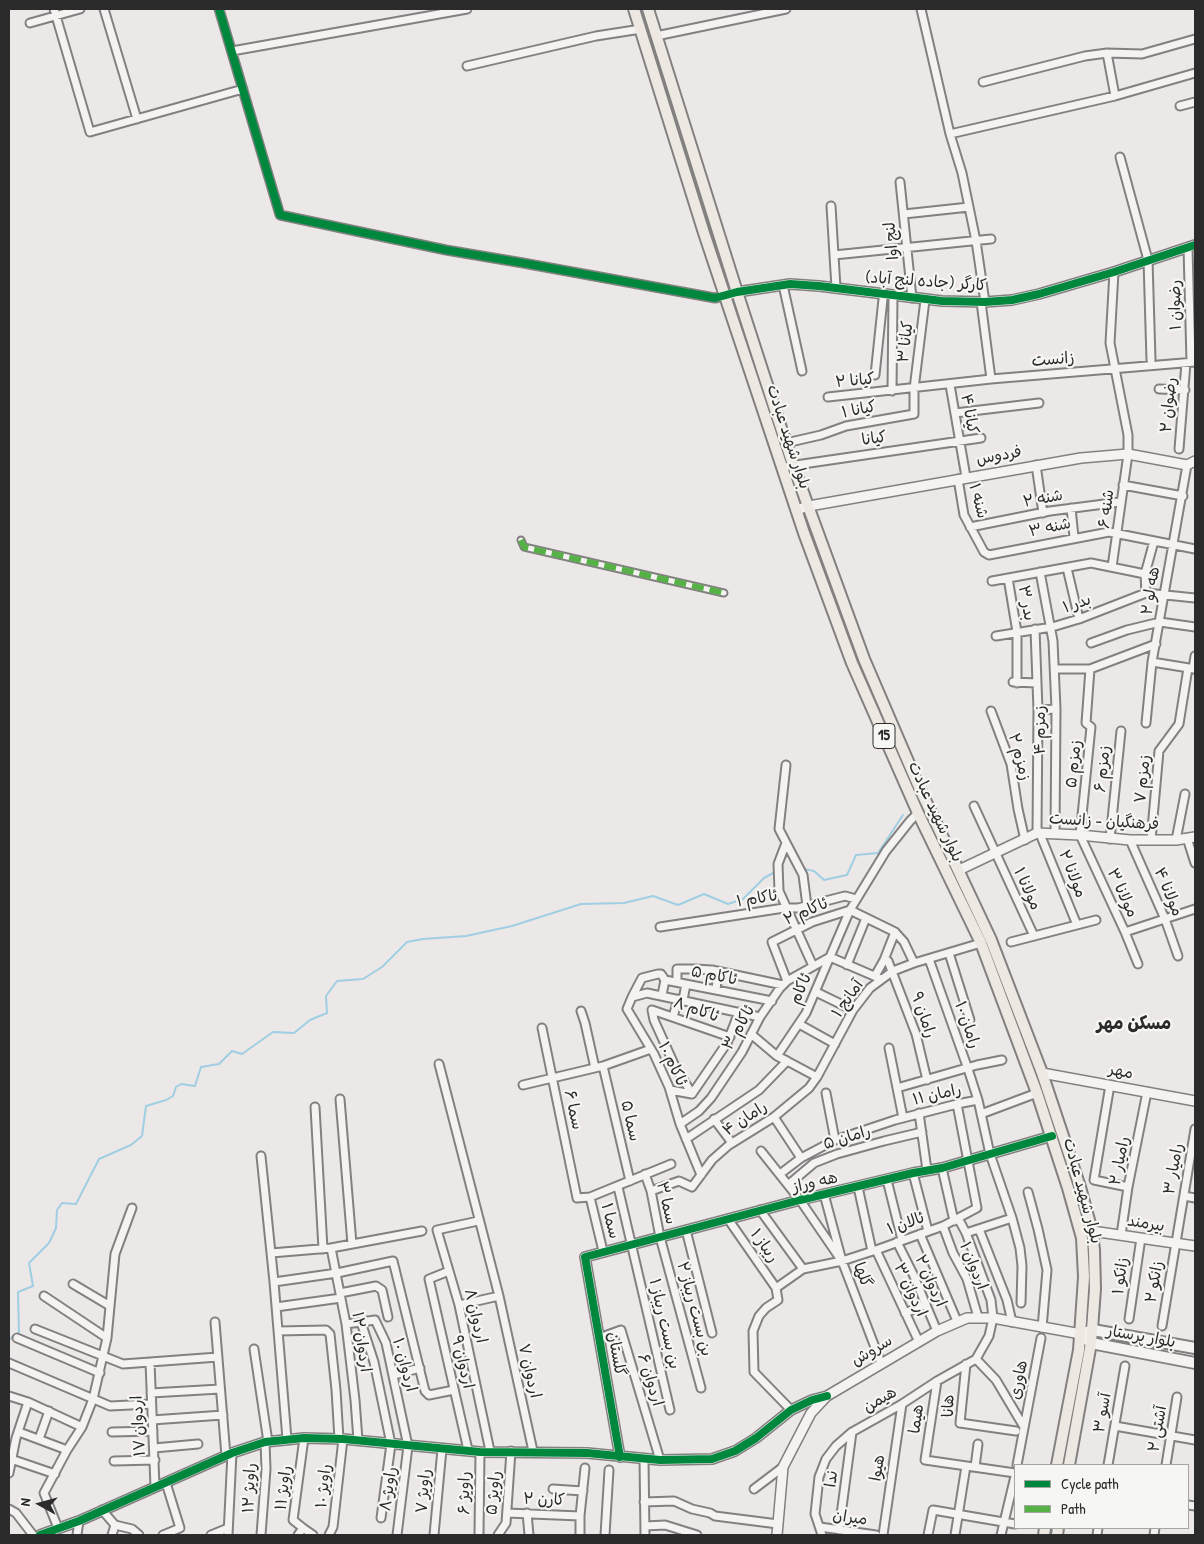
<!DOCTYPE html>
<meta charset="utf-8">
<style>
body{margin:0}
#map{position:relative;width:1204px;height:1544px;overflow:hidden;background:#ede8e8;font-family:"Patrick Hand",sans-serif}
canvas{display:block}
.frame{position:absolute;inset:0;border:10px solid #2b2b2b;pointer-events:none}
.legend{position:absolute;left:1014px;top:1464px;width:175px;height:65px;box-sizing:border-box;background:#f6f6f2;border:1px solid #a5a5a2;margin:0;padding:6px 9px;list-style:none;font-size:15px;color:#2b2b2b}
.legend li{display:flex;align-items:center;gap:10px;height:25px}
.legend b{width:25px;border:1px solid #a5a5a2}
.north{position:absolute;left:15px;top:1479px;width:50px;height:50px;-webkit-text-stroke:4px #f6f6f2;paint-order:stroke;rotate:277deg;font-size:14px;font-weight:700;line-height:20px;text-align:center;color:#2b2b2b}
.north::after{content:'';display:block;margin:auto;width:18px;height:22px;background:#2b2b2b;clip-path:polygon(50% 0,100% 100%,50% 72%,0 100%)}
</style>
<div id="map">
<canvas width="1204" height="1544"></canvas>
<div class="frame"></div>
<ul class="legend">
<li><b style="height:6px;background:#00873e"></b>Cycle path</li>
<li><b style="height:6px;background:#56b246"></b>Path</li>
</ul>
<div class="north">N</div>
</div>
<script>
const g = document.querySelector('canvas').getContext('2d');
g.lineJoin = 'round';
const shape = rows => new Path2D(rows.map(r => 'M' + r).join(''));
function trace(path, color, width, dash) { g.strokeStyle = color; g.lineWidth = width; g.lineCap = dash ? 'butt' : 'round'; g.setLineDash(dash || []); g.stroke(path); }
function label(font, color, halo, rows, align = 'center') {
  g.font = font + ' "Patrick Hand","Playpen Sans Arabic",sans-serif'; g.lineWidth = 4.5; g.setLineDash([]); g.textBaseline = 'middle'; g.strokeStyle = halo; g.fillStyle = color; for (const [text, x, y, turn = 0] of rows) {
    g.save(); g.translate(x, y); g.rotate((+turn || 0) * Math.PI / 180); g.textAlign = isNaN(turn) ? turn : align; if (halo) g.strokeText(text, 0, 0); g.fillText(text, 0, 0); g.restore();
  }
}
const stream = shape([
 [804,869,814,871,824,880,847,875,856,855,878,853,903,815],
 [9,1340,19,1332,18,1292,33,1286,29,1263,49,1243,56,1228,57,1210,62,1203,76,1204,99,1159,131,1145,142,1136,146,1106,166,1100,173,1096,176,1087,181,1084,195,1086,201,1067,219,1064,232,1051,242,1054,273,1032,294,1033,310,1020,327,1013,326,996,337,981,363,979,382,967,407,942,423,939,466,936,512,926,581,904,624,903,653,896,678,905,704,894,728,904,743,899,764,878,775,872]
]);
const pedestrian = shape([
 [521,540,524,547,724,593]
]);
const minor = shape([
 [54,9,90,132,243,89],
 [104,9,137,119],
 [219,9,280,215,446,250,523,263,715,298,725,296],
 [921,9,950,134,962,173,976,241,985,302],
 [30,23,80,9],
 [656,36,786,9],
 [232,51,467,9],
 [1107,53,1115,96],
 [467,66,596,36,641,29],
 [983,82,1085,56,1107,53,1142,54,1195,39],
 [1180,106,1195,102],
 [950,134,1115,96,1195,73],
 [1120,157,1148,260,1151,360],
 [900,182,912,298],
 [831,206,836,288],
 [904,214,969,207],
 [1188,247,1191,362],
 [834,255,991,239],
 [783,285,802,371],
 [981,302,991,379],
 [875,375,883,299],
 [950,385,966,477],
 [1159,389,1185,390],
 [892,391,893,296],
 [828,397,991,379,1195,362],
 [955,413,1039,403],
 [786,443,821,435,846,426,914,414,914,389,925,300],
 [1179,449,1186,363],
 [1036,465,1043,513],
 [789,466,981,438],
 [958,479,964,515,984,552,989,555,1109,532,1195,549],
 [1123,485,1183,496],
 [1071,508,1074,537],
 [970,527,1050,511,1120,502],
 [1112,567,1128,454,1128,435,1110,343,1114,272],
 [1067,568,1079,619],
 [1040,572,1053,641,1056,709,1055,833],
 [1008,578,1017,632,1017,683],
 [992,581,1091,563,1145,574],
 [1146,593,1145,574,1154,541],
 [1035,629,1038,710,1037,833],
 [996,636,1052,627,1079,619,1146,593,1195,598],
 [1091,643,1127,630,1160,622,1195,627],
 [1152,662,1195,669],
 [1055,669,1090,669,1156,644],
 [1090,669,1086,723,1091,727,1080,835,1125,932,1138,964],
 [1193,669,1195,656],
 [1013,682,1037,683],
 [1038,710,1056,709],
 [991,711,1011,764,1018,809,1025,840],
 [1146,723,1152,662,1187,465],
 [786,765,779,829,803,875,807,906],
 [974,806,1034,936],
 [1040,834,1077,925],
 [1187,838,1195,863],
 [1110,839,1121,731],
 [1130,840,1165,919,1178,956],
 [1151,840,1159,751,1179,724,1188,668],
 [1176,840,1185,794],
 [786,843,778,864,779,891,813,966],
 [660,927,784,908,798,908,845,896,856,899],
 [1125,932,1195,909],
 [1011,942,1096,920],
 [949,953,970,1020],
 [929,959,968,1069,978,1100,990,1154,1012,1218,1020,1248,1022,1266,1021,1303],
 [888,961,916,1034,927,1080],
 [847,965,866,918],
 [875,976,884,960,895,932],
 [787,981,772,942,812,922,850,910,895,932,904,942,914,963],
 [677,982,677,969,695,969,712,970,783,985],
 [716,990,718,972],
 [816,992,853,1010],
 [662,995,665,980,772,1001],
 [632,997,642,978,658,974,661,974,665,980],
 [683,1000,686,984],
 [652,1010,654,1020,674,1064,692,1094],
 [652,1010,730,1037],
 [581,1011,585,1023,595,1068],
 [673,1017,678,999],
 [799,1024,835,1044],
 [542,1028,577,1198,590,1197,671,1164],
 [751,1034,777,1056],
 [889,1048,903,1118],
 [787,1061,817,1077],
 [439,1064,499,1296,533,1451],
 [603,1066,630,1181],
 [523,1085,603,1066,651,1049],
 [1110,1085,1094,1180,1128,1187],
 [897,1088,977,1065,1002,1060],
 [670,1090,692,1094,727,1043,739,1012],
 [826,1093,835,1140],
 [340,1099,352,1244],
 [315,1107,323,1249],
 [919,1113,927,1170],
 [981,1114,1037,1093],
 [774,1117,801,1158,780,1174],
 [714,1119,732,1143],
 [680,1124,699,1111,711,1098,742,1052,760,1017,780,988,787,981,830,957,881,979],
 [686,1139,759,1090,787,1061,777,1056,806,1013,850,910,886,851,910,821,918,813],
 [761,1151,800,1200,839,1257],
 [261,1156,274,1282,287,1439],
 [801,1158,835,1140,895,1120,957,1104,978,1100],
 [942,1168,954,1221],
 [913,1173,928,1231],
 [645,1174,651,1191,660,1237,701,1388],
 [701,1175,680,1124,669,1087,654,1054,627,1009,632,997,647,993,760,1017],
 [887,1180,902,1240],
 [788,1185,814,1163,837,1154,884,1141,922,1132],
 [618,1187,670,1410],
 [858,1187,872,1251],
 [651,1191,679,1181,692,1187,712,1160,729,1145,774,1117,809,1088,817,1077,853,1010,870,988,893,971,914,963,981,943],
 [1028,1192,1038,1229,1047,1270,1042,1328],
 [824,1194,842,1261,881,1363],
 [1184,1196,1195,1198],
 [590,1197,603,1251],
 [760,1210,803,1269],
 [728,1219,776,1288],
 [478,1221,437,1230,459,1305,490,1451],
 [943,1226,953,1253,967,1279,978,1317],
 [979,1229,1007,1300,1012,1322],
 [686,1230,712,1333],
 [966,1233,1012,1218],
 [920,1234,957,1321],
 [1121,1235,1128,1187,1147,1092],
 [897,1242,913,1274,937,1331],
 [331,1248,346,1324,355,1400,358,1440],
 [876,1250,919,1342],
 [271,1253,331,1248,422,1231],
 [449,1271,429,1279,468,1450],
 [274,1282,337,1273,393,1261,425,1391,429,1395,454,1390],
 [73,1284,110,1306],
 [340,1293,376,1286,382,1290,388,1317],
 [44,1296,107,1338],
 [459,1305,499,1296],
 [276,1307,341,1298],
 [905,1313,926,1304],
 [1129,1319,1141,1238],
 [215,1322,226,1456],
 [361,1322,374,1362,391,1444,381,1518],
 [346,1324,375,1320,386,1343,408,1446,397,1535],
 [1162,1326,1195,1129],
 [35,1329,123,1364,218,1357],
 [278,1331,326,1330,330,1334,336,1390,339,1439],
 [17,1338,100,1373],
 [599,1338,621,1330,660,1460],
 [254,1349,268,1442],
 [976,1359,996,1380,1024,1427],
 [150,1362,155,1487],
 [9,1363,110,1406,151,1404],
 [966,1364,960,1423,1016,1431],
 [394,1375,420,1368],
 [937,1381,925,1460,1015,1473],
 [151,1393,220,1389],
 [9,1396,28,1402,82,1427],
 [791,1410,754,1372,753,1331,759,1316,766,1308,778,1300,776,1288,803,1269,842,1261,876,1250,943,1226,977,1208,957,1104],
 [152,1420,223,1415],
 [1115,1426,1195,1440],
 [19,1432,67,1450],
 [112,1432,153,1431],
 [39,1439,49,1411],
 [154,1448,198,1444],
 [11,1459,55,1474],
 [644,1459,645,1535],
 [114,1461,155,1460],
 [1017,1465,1041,1338],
 [1108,1465,1125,1366],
 [1166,1465,1177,1397],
 [975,1467,978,1444],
 [9,1473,16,1438,28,1402],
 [553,1489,583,1491],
 [754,1489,783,1467],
 [644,1502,674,1501,692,1509,710,1513,715,1516,778,1524],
 [1188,1505,1195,1506],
 [9,1509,16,1513,33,1535],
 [102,1510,115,1525,132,1529,139,1535],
 [507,1513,580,1516],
 [527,1513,529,1535],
 [645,1526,665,1525,697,1535],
 [820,1527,876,1535],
 [58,1528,44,1493,67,1450,82,1427,93,1399,107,1338,115,1254,132,1208],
 [303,1528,313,1535],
 [839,1530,852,1432],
 [77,1535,79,1521],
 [112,1535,115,1525],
 [163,1535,180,1528,166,1483],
 [211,1535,228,1528],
 [228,1535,232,1453],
 [261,1535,266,1469,265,1442],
 [298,1535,303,1528,293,1520,304,1438],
 [329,1535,333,1527,343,1439],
 [434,1535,442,1449],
 [479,1535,480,1452],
 [498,1535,506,1523,511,1451],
 [580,1535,580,1516,585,1468],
 [605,1535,609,1470],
 [822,1535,815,1514,819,1477,826,1459,836,1446,852,1432,902,1404,937,1381,976,1359,989,1336,993,1318,991,1300,966,1233,958,1218],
 [883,1535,902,1404],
 [928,1535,933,1510,1015,1524],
 [955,1535,966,1466],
 [1001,1535,1015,1476],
 [1097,1535,1098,1528],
 [1154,1535,1155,1528]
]);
const tertiary = shape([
 [725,296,737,292,790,284,819,286,942,301,985,302,1012,300,1039,294,1114,272,1195,245],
 [796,510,809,506,1081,458,1128,454,1187,465,1195,461],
 [959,870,1037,833,1080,835,1130,840,1176,840,1195,837],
 [1042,1073,1195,1101],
 [1092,1231,1195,1246],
 [620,1457,585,1257,800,1200,913,1173,942,1168,1052,1136],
 [40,1535,79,1521,232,1453,265,1442,304,1438,343,1439,480,1452,587,1453,660,1460,712,1459,735,1451,756,1438,791,1410,812,1400,827,1396],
 [777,1535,783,1467,811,1413,827,1396,937,1331,967,1318,993,1318,1081,1334]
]);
const secondary = shape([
 [1195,1348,1093,1330,1081,1334,1091,1343,1195,1363]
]);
const primary = shape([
 [634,9,704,233,804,533,852,663,918,813,981,943,1037,1093,1068,1188,1082,1238,1084,1277,1079,1350,1057,1465],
 [648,9,737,292,793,465,864,659,919,787,991,940,1042,1073,1080,1187,1092,1231,1094,1250,1095,1289,1091,1343,1069,1465],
 [1044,1535,1045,1528],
 [1057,1535,1058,1528]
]);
const quiet = shape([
 [521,540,524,547,724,593]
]);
const cycleway = shape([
 [219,9,280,215,446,250,523,263,715,298,737,292,790,284,819,286,942,301,985,302,1012,300,1039,294,1114,272,1195,245],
 [620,1457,585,1257,800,1200,913,1173,942,1168,1052,1136],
 [40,1535,79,1521,232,1453,265,1442,304,1438,343,1439,480,1452,587,1453,660,1460,712,1459,735,1451,756,1438,791,1410,812,1400,827,1396]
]);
const shields = [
 [884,736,22]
];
const shieldNames = [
 ["15",884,736]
];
const streetNames = [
 ["لنج اوا",892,241,-96],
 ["کارگر (جاده لنج آباد)",926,282,4],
 ["رضوان ۱",1176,305,-91],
 ["کیانا ۳",906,342,-83],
 ["زانست",1053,360,-5],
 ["کیانا ۲",855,381,-5],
 ["رضوان ۲",1169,405,-85],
 ["کیانا ۱",859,410,-11],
 ["کیانا ۴",969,414,80],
 ["بلوار شهید عبادت",788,437,72],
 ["کیانا",874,439,-8],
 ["فردوس",999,456,-10],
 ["شنه ۲",1043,499,-10],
 ["شنه ۱",978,501,75],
 ["شنه ۶",1107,509,-83],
 ["شنه ۳",1050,528,-12],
 ["هه لو ۲",1151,591,-81],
 ["بدر ۳",1026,603,80],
 ["بدر ۱",1077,604,-19],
 ["زمزم ۴",1041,730,-90],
 ["زمزم ۲",1019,757,75],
 ["زمزم ۵",1074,764,-84],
 ["زمزم ۶",1103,769,-84],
 ["زمزم ۷",1143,779,-84],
 ["بلوار شهید عبادت",935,812,65],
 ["فرهنگیان - زانست",1104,822,3],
 ["مولانا ۲",1072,874,68],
 ["مولانا ۱",1027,889,65],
 ["مولانا ۴",1168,892,67],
 ["مولانا ۳",1122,893,65],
 ["ئاکام ۱",757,899,-9],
 ["ئاکام ۲",806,912,-23],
 ["ئاکام ۵",714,976,11],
 ["ئاکام",801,989,-66],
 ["آمانج ۱",848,999,-55],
 ["ئاکام ۸",696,1010,19],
 ["رامان ۹",923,1015,71],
 ["رامان ۱۰",967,1025,71],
 ["ئاکام ۳",739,1028,-60],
 ["ئاکام ۱۰",672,1064,65],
 ["مهر",1121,1072,11],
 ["رامان ۱۱",937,1095,-13],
 ["سما ۶",573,1110,78],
 ["رامان ۴",745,1119,-34],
 ["سما ۵",630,1121,77],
 ["رامان ۵",847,1138,-17],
 ["رامیار ۲",1120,1161,-79],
 ["رامیار ۳",1174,1169,-80],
 ["هه وراز",815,1183,-13],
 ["بلوار شهید عبادت",1082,1191,75],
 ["سما ۳",666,1203,77],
 ["سما ۱",610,1221,76],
 ["ئالان ۱",906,1224,-20],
 ["بیرمند",1146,1224,9],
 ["ریباز ۱",764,1246,55],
 ["اردوان ۱",973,1266,68],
 ["گلها",862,1275,69],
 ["زانکو ۱",1121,1276,-82],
 ["اردوان ۲",930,1281,66],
 ["زانکو ۲",1155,1282,-80],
 ["اردوان ۳",910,1290,65],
 ["بن بست ریباز ۲",694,1309,75],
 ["اردوان ۸",475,1316,77],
 ["بن بست ریباز ۱",664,1324,77],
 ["بلوار پرستار",1141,1337,10],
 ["اردوان ۱۲",361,1342,82],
 ["سروش",872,1351,-31],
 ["گلستان",616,1354,80],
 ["اردوان ۹",462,1362,77],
 ["اردوان ۱۰",404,1365,75],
 ["اردوان ۷",529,1371,77],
 ["اردوان ۶",650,1380,73],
 ["هاوری",1019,1380,-79],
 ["هیمن",880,1400,-30],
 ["هانا",949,1406,-89],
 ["آسو ۳",1103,1413,-80],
 ["هیما",917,1419,-82],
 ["اردوان ۱۷",139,1426,-93],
 ["آشتی ۲",1158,1429,-80],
 ["هیوا",878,1468,-81],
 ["ندا",832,1479,-83],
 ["راویژ ۱۰",324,1486,-84],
 ["راویژ ۱۲",250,1488,-87],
 ["راویژ ۱۱",284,1488,-83],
 ["راویژ ۸",389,1489,-82],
 ["راویژ ۷",424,1491,-85],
 ["راویژ ۶",465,1493,-89],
 ["راویژ ۵",494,1493,-85],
 ["کارن ۲",544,1500,2],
 ["میران",850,1518,8]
];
const neighbourhoodNames = [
 ["مسکن مهر",1134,1024]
];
trace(stream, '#a0cee2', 2);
trace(pedestrian, '#828080', 9);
trace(minor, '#828080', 11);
trace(tertiary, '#828080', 12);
trace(secondary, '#828080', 14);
trace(primary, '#828080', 14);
trace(pedestrian, '#f4f3f1', 5);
trace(minor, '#f4f3f1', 7);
trace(tertiary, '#f4f3f1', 9);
trace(secondary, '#f4f3f1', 10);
trace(primary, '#ede9e2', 10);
trace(quiet, '#56b246', 6, [12, 6]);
trace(cycleway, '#00873e', 8);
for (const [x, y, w] of shields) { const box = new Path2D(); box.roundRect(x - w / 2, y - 12.5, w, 25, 4); g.fillStyle = '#f6f6f2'; g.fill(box); trace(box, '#2b2b2b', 1); }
label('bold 15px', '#2b2b2b', null, shieldNames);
label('16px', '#2b2b2b', '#f6f6f2', streetNames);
label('bold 18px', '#2b2b2b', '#f6f6f2', neighbourhoodNames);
</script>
